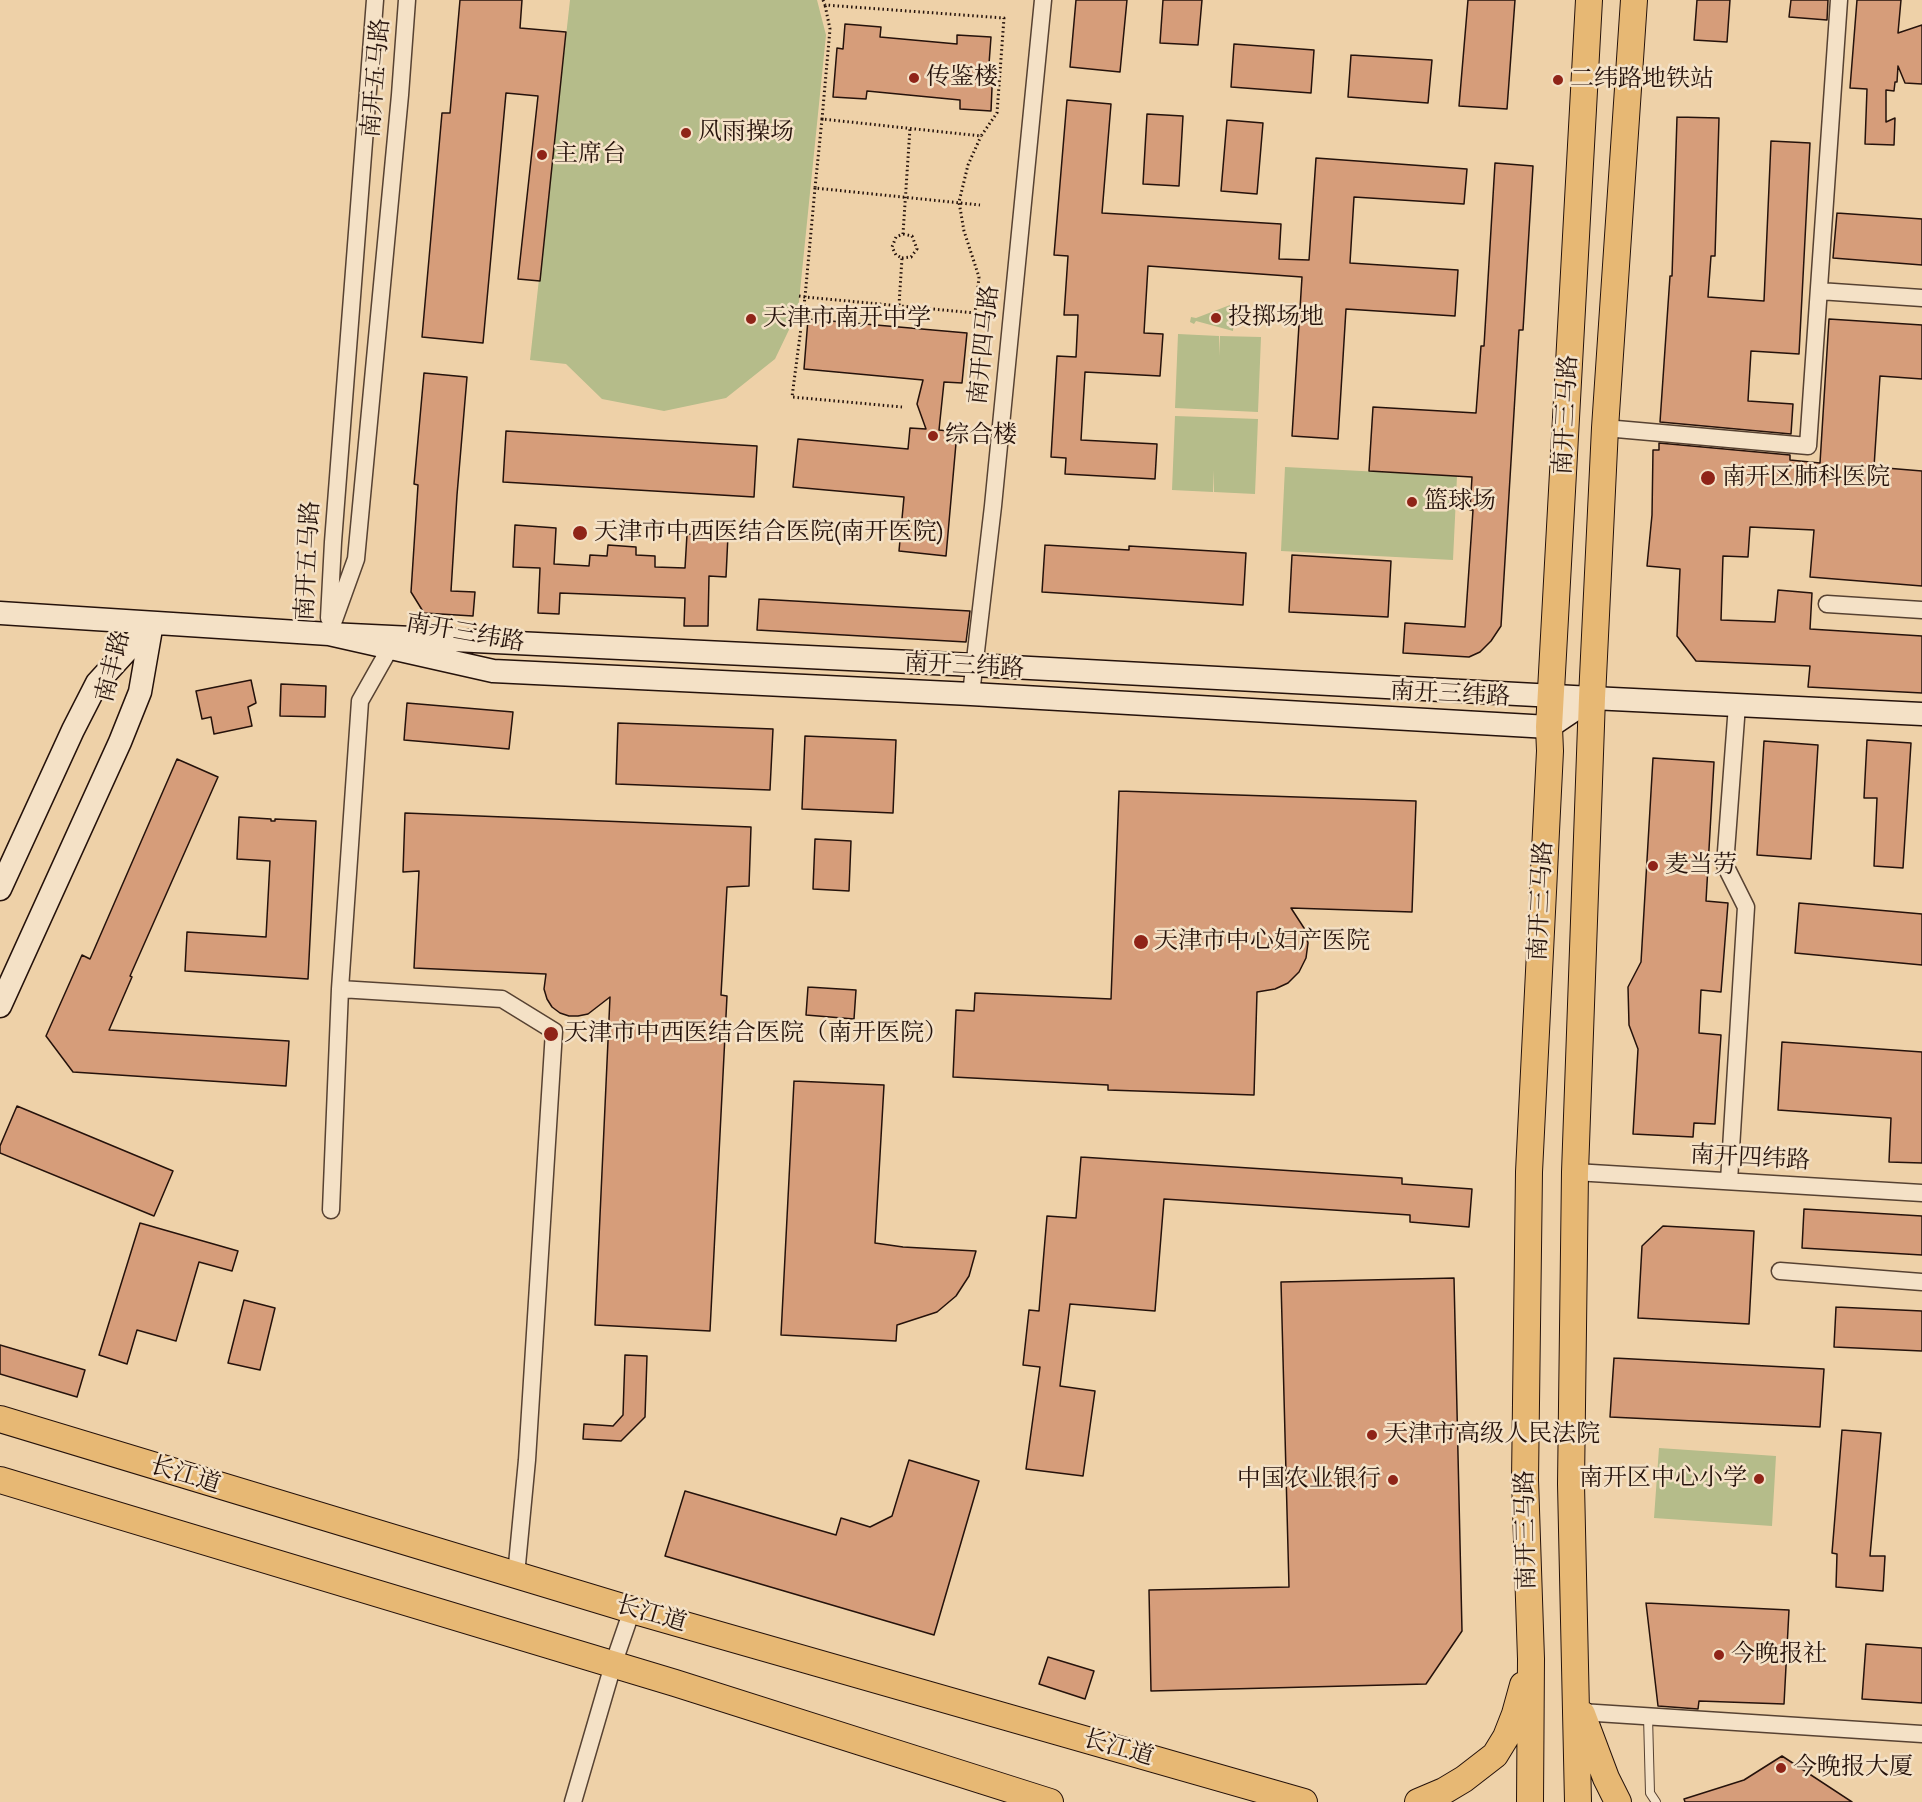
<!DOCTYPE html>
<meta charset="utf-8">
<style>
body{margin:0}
canvas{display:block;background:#eed1a8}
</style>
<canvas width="1922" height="1802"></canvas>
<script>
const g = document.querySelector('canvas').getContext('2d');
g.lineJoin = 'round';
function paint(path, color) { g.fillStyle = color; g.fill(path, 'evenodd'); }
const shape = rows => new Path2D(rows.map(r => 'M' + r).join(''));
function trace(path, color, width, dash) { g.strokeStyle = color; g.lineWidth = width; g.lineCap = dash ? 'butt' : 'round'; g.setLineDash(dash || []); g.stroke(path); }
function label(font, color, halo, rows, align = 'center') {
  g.font = font + ' "IM FELL Great Primer","Noto Serif SC",serif'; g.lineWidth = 5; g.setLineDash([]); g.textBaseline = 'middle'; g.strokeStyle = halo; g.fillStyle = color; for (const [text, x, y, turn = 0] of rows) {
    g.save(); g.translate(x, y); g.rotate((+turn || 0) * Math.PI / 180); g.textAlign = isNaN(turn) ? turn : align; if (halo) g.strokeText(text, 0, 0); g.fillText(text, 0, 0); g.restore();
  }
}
const green = shape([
 [570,0,817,0,826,35,798,311,775,359,726,398,664,411,602,399,566,364,530,360],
 [1230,305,1234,318,1233,331,1196,321,1194,324,1190,322,1191,317,1196,318],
 [1178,334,1219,336,1219,356,1220,336,1261,337,1258,412,1175,408],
 [1175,416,1258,419,1255,494,1214,492,1214,470,1213,492,1172,490],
 [1285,467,1457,476,1453,560,1281,551],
 [1659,1448,1776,1456,1772,1526,1654,1518]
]);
const building = shape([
 [460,0,522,0,520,28,566,32,540,281,518,279,538,96,506,93,483,343,422,337,442,113,450,113,460,0],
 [1076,0,1127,0,1120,72,1070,67,1076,0],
 [1163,0,1202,0,1198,45,1160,43,1163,0],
 [1468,0,1515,0,1507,109,1459,106,1468,0],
 [1697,0,1730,0,1727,42,1694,40,1697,0],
 [1791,0,1828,0,1827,20,1789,17,1791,0],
 [1857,0,1901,0,1898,33,1922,25,1922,84,1905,83,1898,66,1897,82,1895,82,1894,91,1886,90,1886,122,1895,118,1894,145,1865,144,1867,89,1850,88,1857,0],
 [845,24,881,27,880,37,957,44,957,35,991,37,989,64,993,65,991,111,960,109,960,100,867,91,866,99,833,97,837,48,843,49,845,24],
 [1234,44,1314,50,1311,93,1231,87,1234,44],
 [1351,55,1432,60,1428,103,1348,97,1351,55],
 [1067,100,1111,104,1102,213,1281,224,1279,259,1309,260,1316,158,1467,169,1464,204,1354,197,1350,263,1458,270,1455,316,1346,309,1338,439,1292,436,1302,277,1148,266,1144,333,1163,334,1160,376,1085,372,1081,440,1157,444,1155,479,1065,474,1066,458,1051,457,1057,356,1076,357,1078,315,1064,315,1068,256,1054,255,1067,100],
 [1147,114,1183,116,1179,186,1143,184,1147,114],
 [1677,117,1719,118,1715,256,1711,256,1708,297,1764,301,1771,141,1810,143,1799,354,1751,351,1748,401,1793,404,1791,434,1660,422,1670,276,1672,276,1677,117],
 [1227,120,1263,123,1257,194,1221,191,1227,120],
 [1495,163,1533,166,1523,330,1519,330,1501,626,1491,641,1480,652,1469,657,1403,653,1405,623,1465,627,1473,510,1470,510,1472,477,1369,471,1373,407,1476,413,1481,346,1484,346,1495,163],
 [1837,213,1922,219,1922,265,1833,258,1837,213],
 [808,319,967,333,962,383,944,382,939,430,957,432,946,556,899,551,904,497,793,487,798,439,908,449,910,428,926,429,917,404,923,380,804,369,808,319],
 [1829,319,1922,325,1922,379,1880,376,1874,467,1922,471,1922,586,1810,577,1814,530,1750,527,1748,557,1723,556,1721,620,1775,622,1778,590,1812,593,1810,629,1922,636,1922,693,1808,687,1810,666,1696,661,1677,636,1680,569,1647,566,1652,515,1653,450,1659,450,1659,443,1790,455,1790,460,1820,463,1829,319],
 [424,373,467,377,457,495,451,591,475,592,473,616,424,613,411,592,418,485,414,484,424,373],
 [506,431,757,446,754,497,503,482,506,431],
 [515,525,556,528,554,564,589,566,590,555,607,556,608,545,636,547,636,555,655,556,655,567,685,568,687,534,728,535,726,577,709,576,708,626,684,626,685,598,560,593,559,614,538,613,540,568,513,567,515,525],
 [1045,545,1129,550,1129,546,1246,553,1243,605,1042,592,1045,545],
 [1292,555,1391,561,1388,617,1289,612,1292,555],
 [759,599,970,611,966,642,757,630,759,599],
 [251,680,256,703,248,707,252,726,214,734,211,717,202,719,196,691,251,680],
 [281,684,326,686,325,717,280,716,281,684],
 [407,703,513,712,509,749,404,740,407,703],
 [618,723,773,729,770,790,616,784,618,723],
 [805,736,896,740,893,813,802,809,805,736],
 [1867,740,1911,743,1903,868,1874,866,1877,798,1864,798,1867,740],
 [1764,741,1818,745,1811,859,1757,855,1764,741],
 [1653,758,1714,762,1706,901,1728,903,1721,992,1701,990,1699,1033,1721,1035,1715,1124,1694,1123,1693,1137,1633,1134,1638,1049,1629,1025,1628,987,1641,962,1653,758],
 [177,759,218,777,130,976,132,977,109,1030,289,1041,286,1086,73,1072,46,1036,82,955,90,959,177,759],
 [1119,791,1416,801,1412,912,1291,908,1304,928,1308,943,1306,958,1299,972,1288,983,1275,989,1257,992,1254,1095,1108,1090,1108,1085,953,1077,956,1010,974,1011,975,993,1111,999,1119,791],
 [405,813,751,827,749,886,727,887,721,995,727,996,710,1331,595,1325,610,997,588,1014,578,1016,569,1016,560,1013,552,1007,547,999,544,989,546,974,414,968,419,871,403,872,405,813],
 [239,817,271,819,271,821,275,821,275,819,316,821,308,979,185,971,187,932,266,937,270,861,237,859,239,817],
 [815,839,851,841,849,891,813,889,815,839],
 [1799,903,1922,914,1922,965,1795,953,1799,903],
 [808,987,856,990,854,1019,806,1015,808,987],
 [1782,1042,1922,1052,1922,1163,1889,1162,1891,1118,1778,1110,1782,1042],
 [794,1081,884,1085,875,1243,903,1247,976,1251,969,1276,956,1296,937,1312,897,1325,896,1341,781,1335,794,1081],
 [17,1106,173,1171,154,1216,0,1153,0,1146,17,1106],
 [1081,1157,1402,1178,1402,1184,1472,1189,1469,1227,1410,1222,1410,1215,1164,1199,1155,1311,1070,1304,1060,1386,1095,1391,1083,1476,1026,1469,1040,1367,1023,1365,1029,1310,1039,1311,1047,1216,1076,1218,1081,1157],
 [1804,1209,1922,1216,1922,1255,1802,1248,1804,1209],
 [140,1223,238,1251,232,1271,199,1262,176,1341,137,1330,127,1364,99,1355,140,1223],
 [1663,1226,1754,1231,1749,1324,1638,1318,1642,1246,1663,1226],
 [1454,1278,1462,1631,1426,1684,1151,1691,1149,1590,1289,1587,1281,1282,1454,1278],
 [244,1300,275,1308,260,1370,228,1363,244,1300],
 [1836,1307,1922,1311,1922,1351,1834,1347,1836,1307],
 [0,1345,85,1370,77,1397,0,1374,0,1345],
 [625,1355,647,1356,645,1417,621,1441,583,1439,584,1424,613,1426,623,1415,625,1355],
 [1614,1358,1824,1369,1820,1427,1610,1417,1614,1358],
 [1842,1430,1881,1433,1870,1556,1885,1556,1883,1591,1836,1587,1837,1554,1832,1553,1842,1430],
 [909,1460,979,1481,934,1635,665,1556,685,1491,836,1535,841,1518,870,1527,892,1516,909,1460],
 [1646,1603,1789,1610,1784,1704,1699,1701,1698,1709,1658,1706,1646,1603],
 [1866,1644,1922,1648,1922,1703,1862,1699,1866,1644],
 [1048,1657,1094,1671,1085,1699,1039,1684,1048,1657],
 [1782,1756,1852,1802,1685,1802,1684,1799,1744,1780,1782,1756]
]);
const path = shape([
 [823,0,825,5,1004,18,997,113,981,136,822,119,830,29,825,5],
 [822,119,815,188,980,205],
 [815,188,805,297,975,313,979,277,964,231,959,202,968,165,981,136],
 [902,258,911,257,917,249,912,236,903,234],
 [799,296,805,297,792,397,902,407],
 [899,305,902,258,896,255,892,247,896,237,903,234,910,128]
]);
const lane = shape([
 [1648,1716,1650,1793,1656,1802]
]);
const street = shape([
 [1819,291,1922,298],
 [1605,428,1808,446,1839,0],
 [1827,604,1922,610],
 [329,618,333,542,375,0],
 [329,634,356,559,400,95,407,0],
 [971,694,993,506,1043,0],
 [340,989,502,999,554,1031,527,1460,516,1575],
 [1575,1172,1922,1193],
 [1729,1181,1746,907,1725,865,1737,705],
 [331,1210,340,989,360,701,390,648],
 [1780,1271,1922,1282],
 [1581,1712,1922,1734],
 [573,1802,613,1665,632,1610]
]);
const secondary = shape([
 [0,613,329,634,974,665,1592,698,1549,727,971,694,493,671,329,634],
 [1592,698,1922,714],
 [0,889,73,730,97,683,152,623],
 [0,1006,120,742,140,692,152,623]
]);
const primary = shape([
 [0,1419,632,1610,1304,1802],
 [0,1480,675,1683,1050,1802],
 [1582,1714,1606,1778,1618,1802],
 [1418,1802,1444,1791,1464,1779,1495,1755,1506,1737,1515,1714,1523,1685],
 [1530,1802,1531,1659,1525,1480,1529,1172,1550,751,1549,727,1589,0],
 [1578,1802,1571,1484,1575,1172,1592,698,1605,428,1634,0]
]);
const markers = [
 [914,78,6,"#8f2418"],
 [1558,80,6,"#8f2418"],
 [686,133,6,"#8f2418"],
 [542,155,6,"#8f2418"],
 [1216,318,6,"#8f2418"],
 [751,319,6,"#8f2418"],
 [933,436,6,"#8f2418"],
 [1708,478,8,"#8f2418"],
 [1412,502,6,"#8f2418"],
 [580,533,8,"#8f2418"],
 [1653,866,6,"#8f2418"],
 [1141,942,8,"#8f2418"],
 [551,1034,8,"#8f2418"],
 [1372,1435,6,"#8f2418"],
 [1759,1479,6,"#8f2418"],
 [1393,1480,6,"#8f2418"],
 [1719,1655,6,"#8f2418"],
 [1781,1768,6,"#8f2418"]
];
const streetNames = [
 ["南开五马路",377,78,-85],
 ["南开四马路",985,345,-84],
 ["南开三马路",1567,415,-87],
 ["南开五马路",309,561,-87],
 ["南开三纬路",465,634,10],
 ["南丰路",114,667,-76],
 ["南开三纬路",964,667,3],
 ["南开三纬路",1450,695,3],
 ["南开三马路",1542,901,-87],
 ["南开四纬路",1750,1159,3],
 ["长江道",185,1476,17],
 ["南开三马路",1527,1530,-91],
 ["长江道",651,1615,16],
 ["长江道",1118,1749,16]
];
const poiNames = [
 ["传鉴楼",926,78],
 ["二纬路地铁站",1570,80],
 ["风雨操场",698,133],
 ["主席台",554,155],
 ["投掷场地",1228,318],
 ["天津市南开中学",763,319],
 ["综合楼",945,436],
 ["南开区肺科医院",1722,478],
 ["篮球场",1424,502],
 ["天津市中西医结合医院(南开医院)",594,533],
 ["麦当劳",1665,866],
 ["天津市中心妇产医院",1154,942],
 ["天津市中西医结合医院（南开医院）",564,1034],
 ["天津市高级人民法院",1384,1435],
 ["南开区中心小学",1747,1479,"right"],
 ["中国农业银行",1381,1480,"right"],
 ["今晚报社",1731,1655],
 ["今晚报大厦",1793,1768]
];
paint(green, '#b5bc8a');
paint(building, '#d69d7a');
trace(building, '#25120b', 1.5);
trace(lane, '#574232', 10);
trace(street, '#574232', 19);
trace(secondary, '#25120b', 25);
trace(primary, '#25120b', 28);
trace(path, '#25120b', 3, [1.5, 3]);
trace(lane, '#f4e1c6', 8);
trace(street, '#f4e1c6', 16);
trace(secondary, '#f4e1c6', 22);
trace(primary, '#e7b874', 26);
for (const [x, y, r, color] of markers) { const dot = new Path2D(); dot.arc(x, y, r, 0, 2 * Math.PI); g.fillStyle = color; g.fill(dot); trace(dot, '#f4e1c6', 2); }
label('24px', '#25120b', '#f4e1c6', streetNames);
label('24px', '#25120b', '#f4e1c6', poiNames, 'left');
</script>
